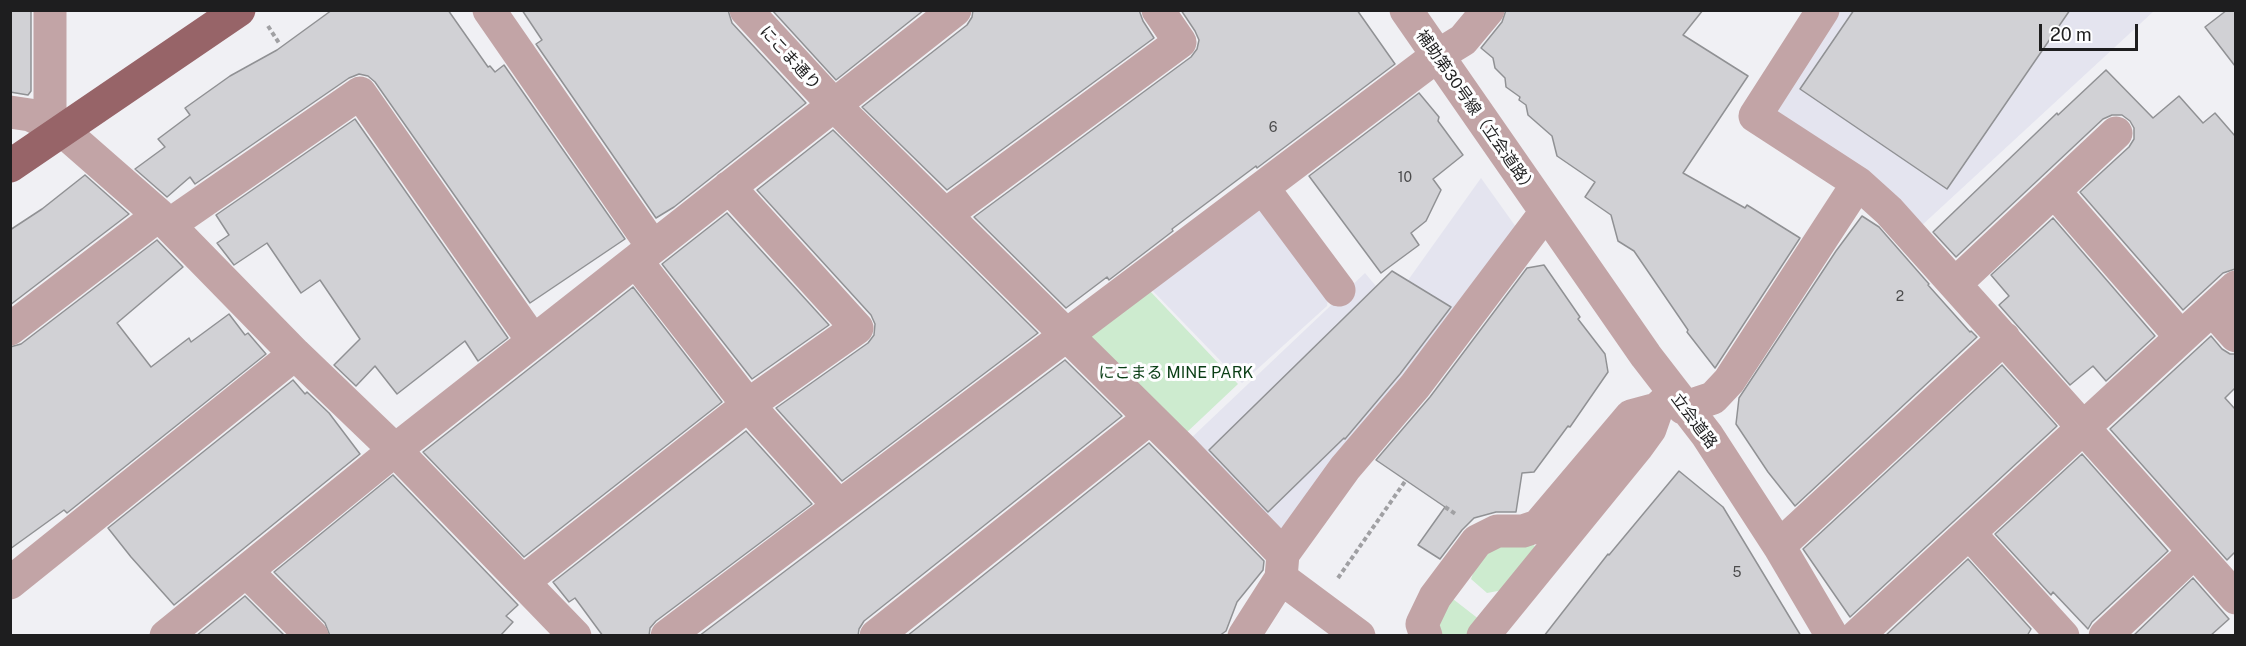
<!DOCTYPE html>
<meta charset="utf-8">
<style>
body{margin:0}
#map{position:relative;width:2246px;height:646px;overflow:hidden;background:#f0f0f4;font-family:"Public Sans",sans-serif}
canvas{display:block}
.frame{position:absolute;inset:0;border:12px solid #1e1e1f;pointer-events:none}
.scale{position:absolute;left:2039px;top:24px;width:99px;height:27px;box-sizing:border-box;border:3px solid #1e1e1f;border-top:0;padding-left:8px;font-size:18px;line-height:21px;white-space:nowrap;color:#1e1e1f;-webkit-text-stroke:4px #fefeff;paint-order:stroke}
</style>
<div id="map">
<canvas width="2246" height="646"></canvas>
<div class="frame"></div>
<div class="scale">20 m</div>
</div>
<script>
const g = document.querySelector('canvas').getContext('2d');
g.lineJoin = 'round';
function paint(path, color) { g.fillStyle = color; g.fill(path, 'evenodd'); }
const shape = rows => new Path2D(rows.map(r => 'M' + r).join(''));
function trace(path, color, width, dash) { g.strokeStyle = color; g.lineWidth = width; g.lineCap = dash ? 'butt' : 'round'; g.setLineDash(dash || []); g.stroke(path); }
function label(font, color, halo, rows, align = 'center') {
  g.font = font + ' "Public Sans","Noto Sans JP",sans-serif'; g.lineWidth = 6; g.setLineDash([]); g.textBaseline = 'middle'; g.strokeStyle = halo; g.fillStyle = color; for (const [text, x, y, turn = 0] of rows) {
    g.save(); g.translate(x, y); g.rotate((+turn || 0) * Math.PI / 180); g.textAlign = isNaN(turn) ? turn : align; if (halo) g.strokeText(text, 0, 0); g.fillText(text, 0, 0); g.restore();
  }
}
const built = shape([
 [1831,11,2154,11,1920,227,1778,120,1775,95],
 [1481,178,1516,227,1280,536,1188,441,1365,273,1391,304],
 [1263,203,1329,289,1327,306,1242,383,1150,288]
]);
const green = shape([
 [1149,290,1238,384,1185,434,1090,336],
 [1531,539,1536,549,1503,590,1487,593,1471,579,1476,565,1485,549],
 [1453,599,1480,620,1467,635,1440,635,1436,618]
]);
const building = shape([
 [10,10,31,10,31,91,28,95,10,92,10,10],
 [332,10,448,10,488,67,490,66,495,72,504,65,625,239,530,303,375,82,368,76,359,74,349,78,195,184,190,177,167,197,135,169,165,147,158,139,190,115,185,108,230,76,277,50,332,10],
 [522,10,728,10,732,23,806,103,674,207,656,218,536,44,542,40,522,10],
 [772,10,924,10,836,80,772,10],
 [973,10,1139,10,1143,21,1154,38,947,190,862,107,967,25,972,17,973,10],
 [1181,10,1357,10,1395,64,1257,168,1256,166,1172,229,1173,231,1109,280,1107,277,1066,308,974,217,1191,57,1197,49,1199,40,1195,31,1181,10],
 [1506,10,1703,10,1683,35,1748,76,1683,173,1745,208,1747,205,1800,238,1715,368,1687,332,1688,330,1634,251,1618,241,1611,215,1585,197,1595,182,1557,156,1552,136,1528,115,1526,105,1519,100,1520,97,1506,87,1505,78,1495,68,1493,58,1481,48,1502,22,1506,10],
 [1854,10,2070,10,1947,189,1800,89,1854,10],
 [2227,10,2235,10,2235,66,2205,27,2227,10],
 [2106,70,2153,118,2179,96,2203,123,2215,113,2235,136,2235,269,2223,273,2183,310,2080,192,2129,147,2134,139,2134,128,2130,121,2122,115,2112,115,2103,119,1956,257,1933,232,2057,113,2058,115,2106,70],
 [1419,93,1439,117,1438,121,1463,155,1433,179,1441,190,1426,221,1411,233,1419,245,1381,273,1309,176,1419,93],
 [355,119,508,338,478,361,465,341,397,394,375,366,356,386,334,365,360,339,320,280,301,293,267,243,234,265,217,243,229,235,216,215,355,119],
 [833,130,1038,333,842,481,776,408,868,343,874,335,875,324,871,315,757,190,833,130],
 [85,175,129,214,10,305,10,230,42,209,85,175],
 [727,213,829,325,752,379,662,264,727,213],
 [1862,216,1879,227,1929,284,1928,285,1970,332,1971,331,1977,337,1795,506,1768,472,1736,424,1739,398,1836,251,1862,216],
 [2053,218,2155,336,2106,381,2093,366,2070,385,1999,305,2009,296,1991,275,2053,218],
 [157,240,183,267,117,323,151,367,189,338,191,342,229,314,245,335,248,333,266,354,67,513,64,510,10,549,10,347,21,344,157,240],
 [1544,265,1580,317,1578,319,1605,354,1608,372,1570,427,1568,426,1534,472,1522,473,1516,512,1496,512,1474,518,1462,530,1440,559,1418,545,1445,507,1376,460,1430,397,1527,268,1544,265],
 [1392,271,1451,307,1400,374,1345,439,1344,438,1268,512,1209,450,1392,271],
 [633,287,722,402,524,557,423,452,633,287],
 [2211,336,2222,349,2230,354,2235,354,2235,388,2225,398,2235,409,2235,552,2227,560,2110,429,2211,336],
 [1065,360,1122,416,864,621,859,629,858,636,699,636,1065,360],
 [2002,365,2057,426,1850,617,1803,549,2002,365],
 [293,380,305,394,307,392,329,413,360,454,174,605,131,557,108,528,293,380],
 [746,431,812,504,656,621,650,628,649,636,603,636,575,598,569,602,553,582,746,431],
 [1149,443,1264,561,1263,570,1237,602,1226,631,1219,636,907,636,1149,443],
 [2082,454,2168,551,2092,622,2088,629,2053,592,2051,595,1995,534,2082,454],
 [1679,471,1723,507,1801,636,1544,636,1608,554,1609,555,1679,471],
 [393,475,518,605,506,616,513,622,500,636,330,636,325,623,274,572,393,475],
 [1968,559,2031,629,2027,636,1885,636,1968,559],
 [2193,578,2229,619,2210,636,2133,636,2193,578],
 [245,596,285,636,196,636,245,596]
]);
const path = shape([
 [268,26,279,43],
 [1445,507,1457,515],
 [1338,578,1406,480]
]);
const minor = shape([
 [50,10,50,125],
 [489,10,653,247],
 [746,10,834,105,1181,448,1283,554],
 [1406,10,1646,356,1707,435,1779,546,1832,636],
 [1823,10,1755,116,1858,183,1889,211,2236,598],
 [10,112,30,115,63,131,159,215,295,354,395,450,575,636],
 [1263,188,1339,290],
 [2054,191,2181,337],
 [945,215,1180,42,1158,10],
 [169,225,360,93,533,341],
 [636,261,748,405,839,506],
 [1955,284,2116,133],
 [2212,309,2236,336],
 [10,329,159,215],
 [1683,408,1713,398,1729,381,1858,183],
 [1969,533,2063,636],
 [1779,546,2004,338],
 [246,571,312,636],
 [1281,578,1359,636],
 [524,581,748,405,857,328,729,187],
 [10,583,295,354],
 [166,636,395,450,955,10],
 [667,636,1437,56,1463,40,1488,10],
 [876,636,1150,418],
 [1244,636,1281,578,1283,554,1345,468,1415,386,1546,212],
 [1426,636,1422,624,1435,597,1477,541,1497,531,1523,531,1538,526,1631,416,1657,409],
 [1483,636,1637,447,1650,429,1657,409,1668,399],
 [1857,636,2236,287],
 [2105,636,2194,552]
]);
const major = shape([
 [10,166,239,10]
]);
const numberNames = [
 ["6",1273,128],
 ["10",1405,178],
 ["2",1900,297],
 ["5",1737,573]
];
const streetNames = [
 ["にこま通り",790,58,47],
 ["補助第30号線（立会道路）",1476,112,55],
 ["立会道路",1694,421,53]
];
const parkNames = [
 ["にこまる MINE PARK",1176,373]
];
paint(built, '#e4e4ef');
paint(green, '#cdebcf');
paint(building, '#d1d1d5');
trace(building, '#909194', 1.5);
trace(path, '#a0a0a3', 4, [4.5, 3]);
trace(minor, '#c2a4a6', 33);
trace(major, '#976468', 33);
label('14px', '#4b4b4c', null, numberNames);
label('16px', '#1e1e1f', '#fefeff', streetNames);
label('16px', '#093d14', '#fefeff', parkNames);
</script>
